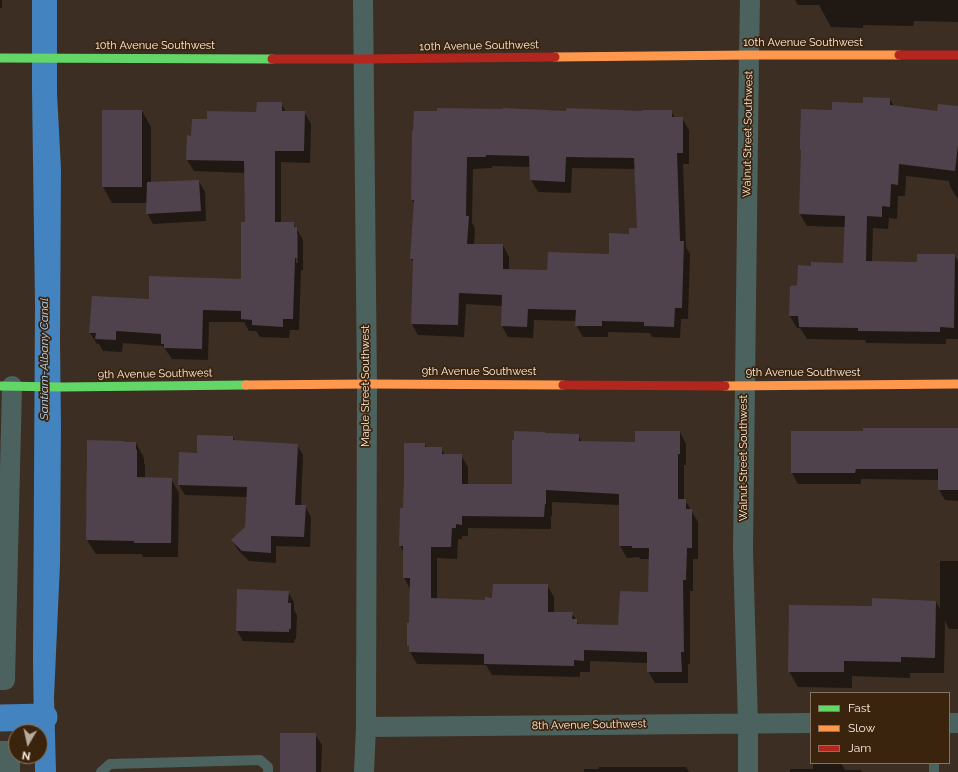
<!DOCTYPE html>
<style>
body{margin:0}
#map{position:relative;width:958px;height:772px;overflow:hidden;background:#3c2e22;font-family:Raleway,sans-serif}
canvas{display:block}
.legend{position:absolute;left:810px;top:692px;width:140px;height:72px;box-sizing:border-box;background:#3b240d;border:1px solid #897461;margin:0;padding:5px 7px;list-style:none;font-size:12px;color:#fdede0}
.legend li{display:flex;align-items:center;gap:8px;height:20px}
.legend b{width:20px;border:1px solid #897461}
.north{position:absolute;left:8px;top:724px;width:40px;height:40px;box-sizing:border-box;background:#3b240d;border:1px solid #897461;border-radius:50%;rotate:189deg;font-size:11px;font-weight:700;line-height:16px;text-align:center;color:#fdede0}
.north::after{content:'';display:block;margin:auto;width:14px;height:18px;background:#b9aa9e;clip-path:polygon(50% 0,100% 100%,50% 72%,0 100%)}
</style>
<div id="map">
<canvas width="958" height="772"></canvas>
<ul class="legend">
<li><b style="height:5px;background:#63d668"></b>Fast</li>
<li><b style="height:5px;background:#ff974d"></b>Slow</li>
<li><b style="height:5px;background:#b3261e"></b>Jam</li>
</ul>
<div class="north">N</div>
</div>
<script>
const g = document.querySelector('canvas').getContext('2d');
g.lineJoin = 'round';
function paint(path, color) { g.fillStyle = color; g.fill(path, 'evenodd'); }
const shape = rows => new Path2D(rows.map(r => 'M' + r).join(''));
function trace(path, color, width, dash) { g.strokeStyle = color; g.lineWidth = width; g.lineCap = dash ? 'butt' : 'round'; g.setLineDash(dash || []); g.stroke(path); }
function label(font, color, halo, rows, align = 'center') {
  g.font = font + ' Raleway,sans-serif'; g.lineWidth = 3.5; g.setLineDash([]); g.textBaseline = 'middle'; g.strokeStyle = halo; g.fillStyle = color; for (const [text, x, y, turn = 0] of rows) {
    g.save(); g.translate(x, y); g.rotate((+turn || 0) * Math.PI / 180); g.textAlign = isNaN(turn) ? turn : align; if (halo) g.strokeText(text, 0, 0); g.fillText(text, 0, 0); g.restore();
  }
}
const water = shape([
 [32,0,57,0,57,93,61,169,60,342,61,424,60,564,54,697,56,772,35,772,35,756,40,756,40,732,34,732,33,660,35,304,32,90]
]);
const shadow = shape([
 [0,0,2,0,2,8,0,8],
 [795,0,958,0,958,22,914,21,913,26,863,25,863,28,831,27,820,7,820,5,798,5],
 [890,99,894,107,938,112,958,107,958,198,957,198,950,186,949,181,906,176,905,196,898,196,897,219,889,218,888,229,873,228,872,262,918,263,954,255,958,261,958,339,946,339,946,344,866,343,865,340,807,339,800,328,797,328,790,316,798,286,812,267,844,264,845,227,807,226,800,214,833,111],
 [281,103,286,112,304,112,311,124,310,163,281,162,281,223,293,223,303,240,303,270,301,270,299,330,290,330,289,338,260,337,256,331,249,331,244,322,209,322,208,360,172,359,163,346,123,343,122,352,103,351,99,344,97,344,90,333,150,300,242,280,246,223,245,173,194,171,187,160,192,137,208,120,257,113],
 [296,234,298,234,298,263,296,263],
 [142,111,151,127,151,183,199,181,205,192,206,221,153,224,147,213,147,203,112,203,103,187],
 [671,111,675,118,682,118,689,130,689,164,683,164,686,247,690,254,688,319,681,319,680,338,652,337,650,333,608,332,608,337,583,337,576,325,577,321,534,320,533,338,508,337,502,326,502,306,466,304,464,337,418,335,412,324,414,263,411,259,415,205,412,200,413,132,567,112],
 [492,166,531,167,531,180,538,192,571,193,572,168,636,169,638,229,630,235,610,255,548,271,509,270,509,257,503,245,474,245,475,228,472,223,473,169,492,168],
 [958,429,958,501,945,500,939,490,939,480,861,479,861,484,798,484,792,473],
 [680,432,686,444,686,465,684,465,684,500,685,500,698,522,698,559,693,559,693,591,690,591,690,664,688,664,688,683,655,683,648,671,648,663,590,661,590,672,580,672,580,677,492,675,486,665,417,664,410,652,410,650,408,645,410,624,411,590,404,578,404,553,400,545,404,509,425,444,427,448,441,448,445,455,461,455,468,467,468,485,513,485,545,433,545,434,578,435,582,442,636,443],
 [552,502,620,505,620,546,627,558,639,557,640,559,650,559,649,593,619,626,579,625,572,613,554,613,554,597,547,585,486,601,437,599,437,558,457,559,458,539,462,539,462,536,468,536,468,528,551,529,551,516,552,516],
 [233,437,235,441,297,445,303,455,301,506,305,506,311,517,310,547,276,546,276,563,249,561,238,550,232,540,246,527,247,497,185,495,179,485,180,453,198,454],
 [125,443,136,443,144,458,144,463,145,465,145,478,171,479,179,493,178,557,143,557,142,554,96,554,87,540],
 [940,561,958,561,958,629,949,629,945,621,944,673,910,673,910,678,852,676,852,688,798,687,789,671,873,607,936,602,940,609],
 [288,592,294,602,294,610,297,615,296,639,295,639,294,643,243,641,237,631],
 [315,734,322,745,321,772,281,772],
 [813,763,841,763,845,770,861,770,862,772,790,772,790,769,813,769],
 [599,767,686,767,689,772,584,772,584,769,599,769]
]);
const canal = shape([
 [0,718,44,717]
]);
const building = shape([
 [863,97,890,98,890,105,937,111,938,104,958,106,958,145,955,171,899,164,898,185,891,184,890,207,882,206,882,217,867,216,866,261,917,262,917,254,955,254,954,328,940,327,940,332,858,331,858,328,799,327,798,316,789,316,790,286,797,285,798,265,811,266,811,262,843,263,845,216,799,214,801,150,800,150,800,135,801,109,832,110,832,102,863,103],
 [257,102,282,102,282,111,305,111,304,151,275,151,275,222,294,222,294,227,297,227,297,258,295,258,293,319,283,319,283,327,252,325,252,320,241,319,241,311,203,310,202,349,164,348,164,344,161,344,161,334,116,331,116,340,95,339,96,333,89,333,92,296,149,299,149,276,241,279,241,222,245,222,244,161,186,160,187,135,191,136,192,119,207,119,207,111,256,112],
 [437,108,503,109,503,108,566,111,567,108,642,111,642,110,672,110,672,117,683,117,683,153,677,153,680,241,684,241,682,308,675,308,674,327,644,326,644,322,602,321,602,326,575,326,576,310,528,309,527,327,501,326,502,295,459,293,458,325,411,324,413,259,410,259,414,200,411,200,412,131,413,131,414,111,437,111],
 [486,155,529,156,530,180,565,182,566,157,634,158,637,228,629,228,629,234,609,233,609,254,548,252,547,270,503,269,503,244,467,244,469,216,466,216,467,157,486,157],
 [102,110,142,110,142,187,102,187],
 [199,180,201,211,146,214,147,182],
 [863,428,958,428,958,490,938,490,938,469,856,469,855,473,791,473,791,431,863,431],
 [514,431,545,432,545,433,579,434,579,441,635,442,635,431,680,431,680,454,678,454,678,499,686,499,686,509,692,509,692,548,687,548,686,580,683,580,684,652,681,652,682,672,647,672,647,652,584,650,584,661,574,660,574,666,484,664,484,654,409,652,409,646,407,646,407,623,409,623,410,578,403,578,403,546,399,546,400,508,403,508,404,476,404,443,425,443,425,447,442,447,442,454,462,454,462,484,512,484,512,440,514,440],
 [546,490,619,494,619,546,632,546,632,548,649,548,648,592,620,591,618,625,577,624,577,619,572,619,573,612,548,612,548,584,493,584,492,598,485,597,485,600,431,598,431,547,451,547,452,528,456,528,456,524,462,525,462,516,544,517,545,504,546,504],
 [197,435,233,436,233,440,298,444,295,505,306,505,304,537,271,536,271,553,242,551,231,540,245,527,247,487,178,485,179,452,197,453],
 [87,440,124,441,125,442,136,442,136,449,137,450,137,477,172,478,171,543,134,543,134,541,86,540],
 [237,589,289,591,288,603,291,603,291,629,289,629,289,632,236,631],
 [872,598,936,601,935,658,901,657,901,662,844,661,844,672,788,672,789,605,872,606],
 [280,733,316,733,316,772,280,772]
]);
const lane = shape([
 [934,763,934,772],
 [101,772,110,764,260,760,268,767,268,772]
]);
const street = shape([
 [363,0,367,384,366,727,364,772],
 [0,680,5,680,12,386],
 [949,723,958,723],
 [366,727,811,723],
 [0,751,10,751,10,772],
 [748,772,748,723,743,550,749,55,750,0]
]);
const fast = shape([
 [0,58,272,59],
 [0,386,62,387,246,385]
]);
const slow = shape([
 [555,57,749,55,899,55],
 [246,385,367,384,563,385],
 [725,386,958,384]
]);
const jam = shape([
 [899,55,958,55],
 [272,59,364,59,555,57],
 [563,385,725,386]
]);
const streetNames = [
 ["10th Avenue Southwest",803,43],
 ["10th Avenue Southwest",155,46],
 ["10th Avenue Southwest",479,46,-1],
 ["Walnut Street Southwest",748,134,-89],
 ["9th Avenue Southwest",479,372],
 ["9th Avenue Southwest",803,373],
 ["9th Avenue Southwest",155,374,-1],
 ["Maple Street Southwest",366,386,-90],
 ["Walnut Street Southwest",744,458,-90],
 ["8th Avenue Southwest",589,725,-1]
];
const waterNames = [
 ["Santiam-Albany Canal",44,359,-90]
];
paint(water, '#4383bf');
paint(shadow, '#0007');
trace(canal, '#4383bf', 27);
paint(building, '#4f424c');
trace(lane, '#4c625f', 10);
trace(street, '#4c625f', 20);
trace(fast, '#63d668', 9);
trace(slow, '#ff974d', 9);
trace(jam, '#b3261e', 9);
label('11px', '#fdede0', '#3b240d', streetNames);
label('italic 12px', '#b2d5f8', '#3b240d', waterNames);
</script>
